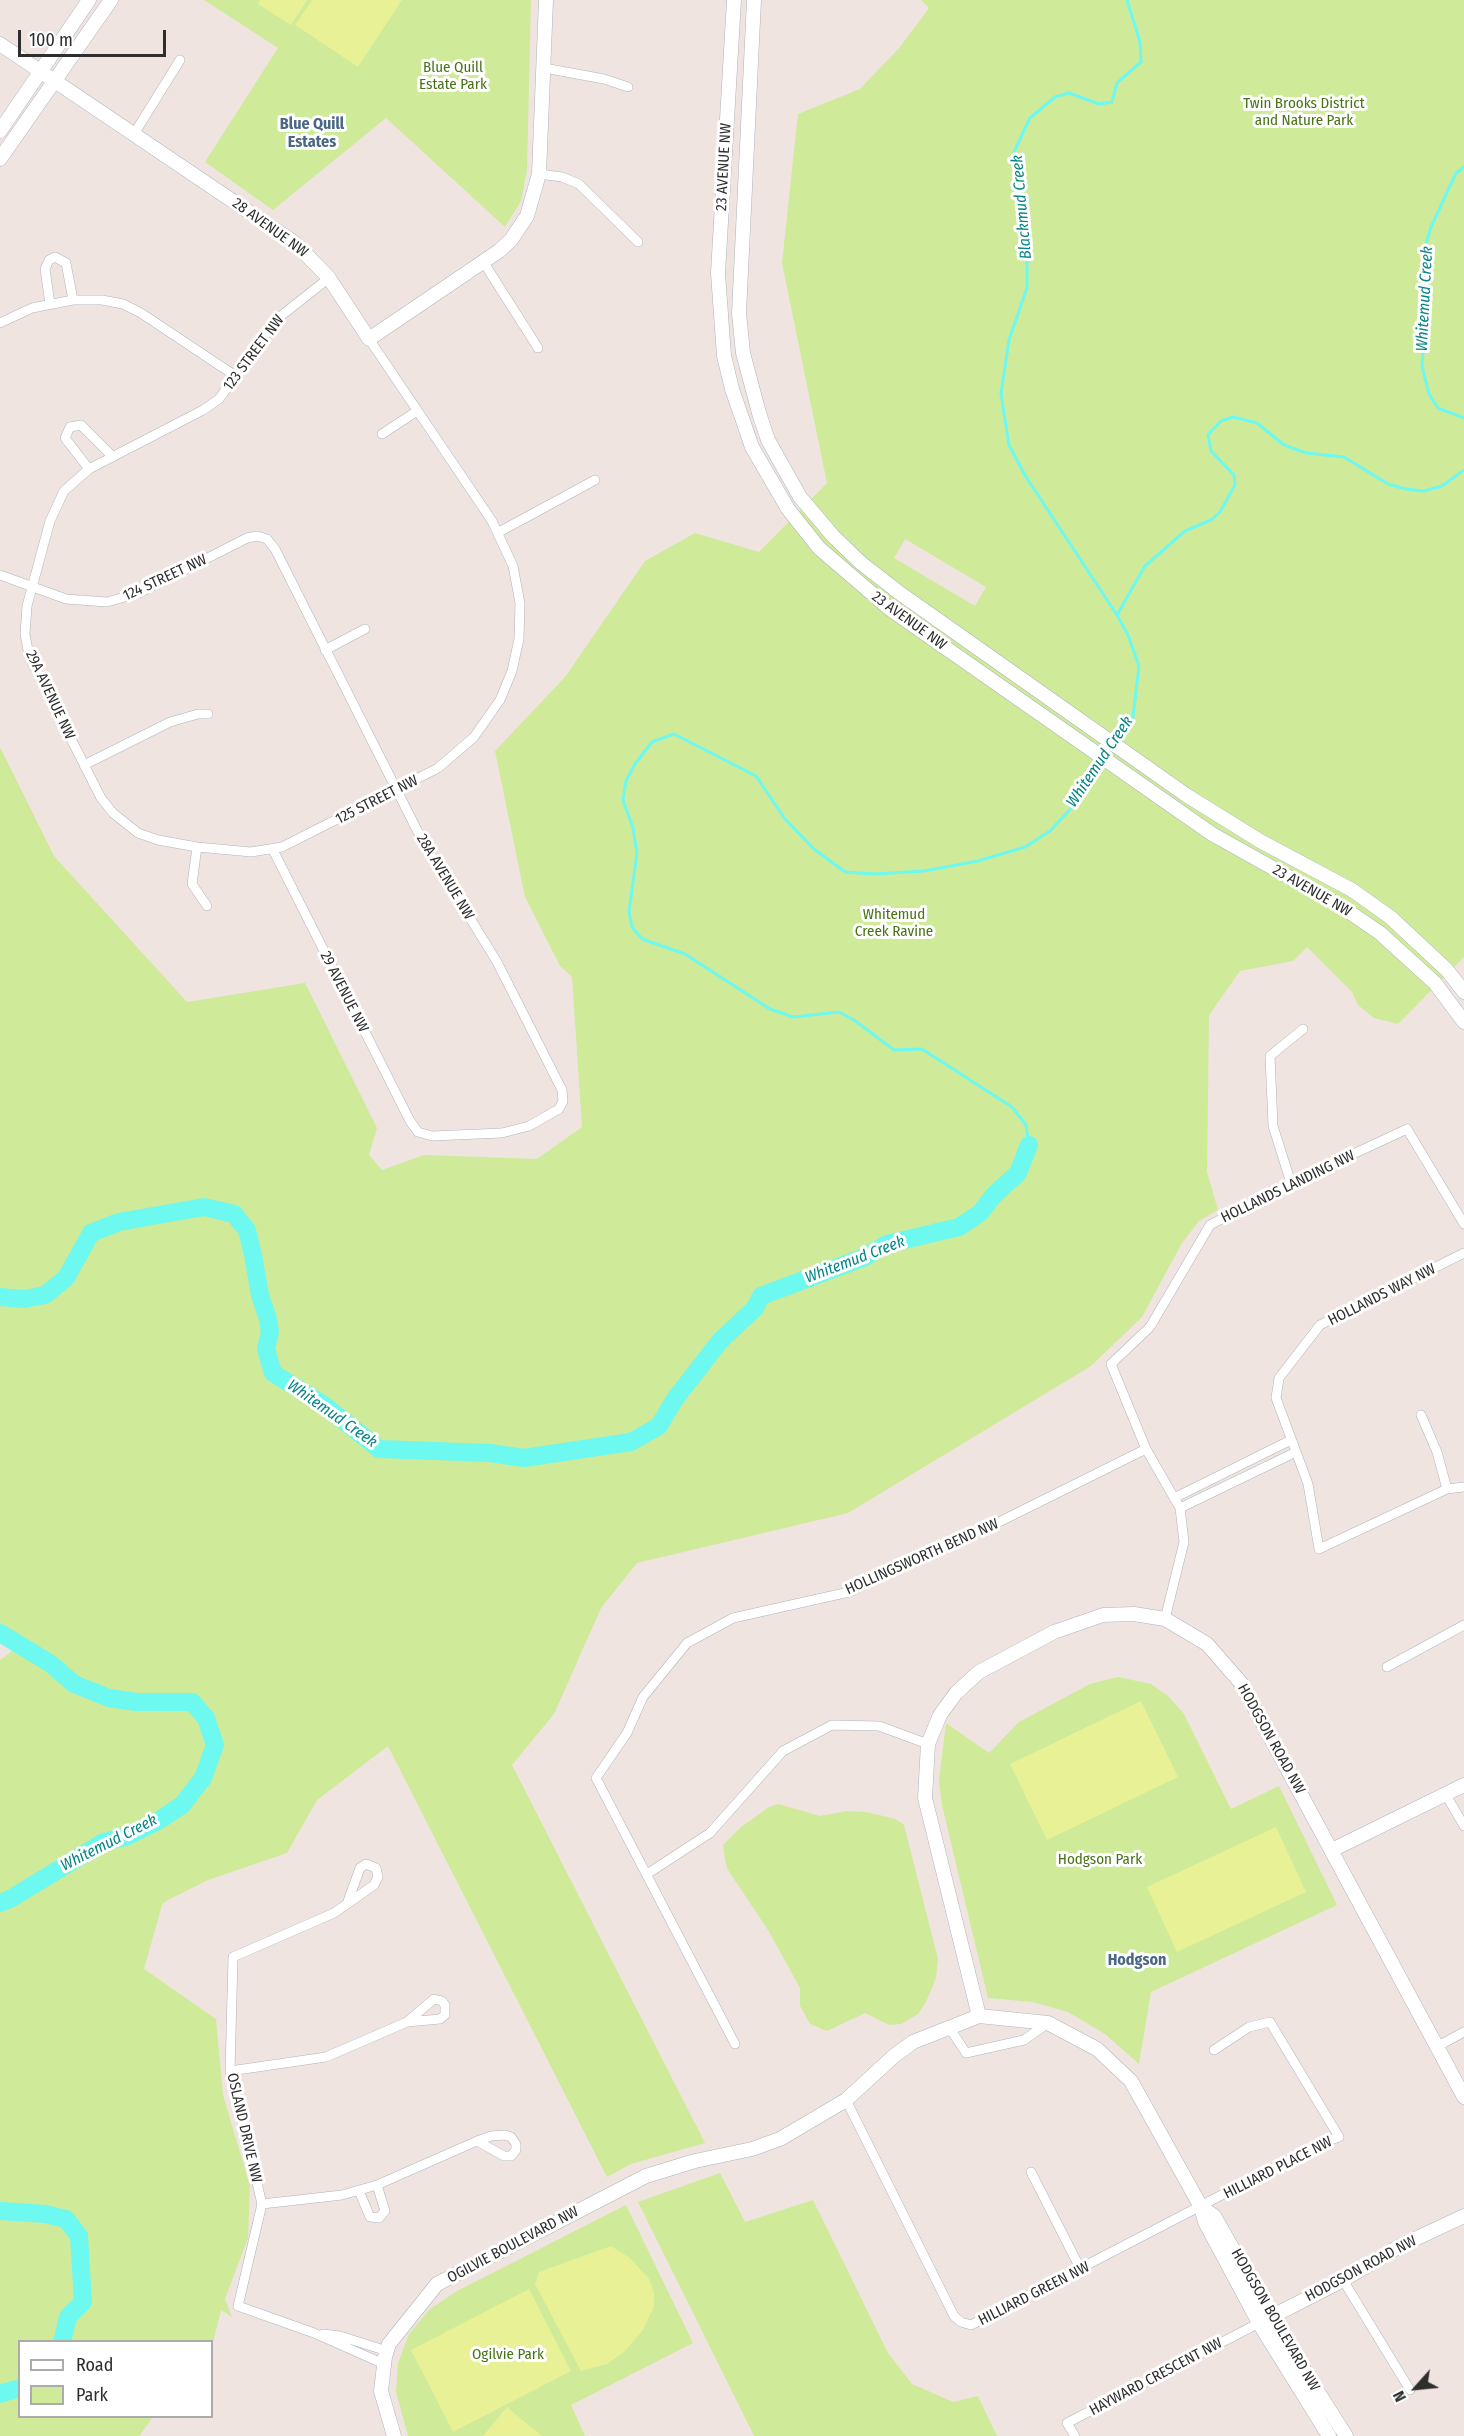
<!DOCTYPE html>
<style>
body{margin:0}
#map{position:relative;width:1464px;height:2436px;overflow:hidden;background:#f0e4e0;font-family:"Fira Sans Condensed",sans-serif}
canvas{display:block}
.legend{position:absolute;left:18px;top:2340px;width:195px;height:78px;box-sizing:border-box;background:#fff;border:2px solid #ababab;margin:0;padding:8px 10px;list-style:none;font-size:18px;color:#2e2e2e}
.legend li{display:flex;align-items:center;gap:12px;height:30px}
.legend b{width:30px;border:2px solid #ababab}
.north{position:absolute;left:1386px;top:2358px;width:60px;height:60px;-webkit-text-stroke:4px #fff;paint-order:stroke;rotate:243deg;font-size:16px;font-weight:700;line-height:24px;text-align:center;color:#2e2e2e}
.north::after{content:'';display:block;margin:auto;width:21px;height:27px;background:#2e2e2e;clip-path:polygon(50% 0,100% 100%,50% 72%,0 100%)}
.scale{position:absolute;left:18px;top:30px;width:148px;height:27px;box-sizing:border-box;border:3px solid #2e2e2e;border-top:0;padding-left:8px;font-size:18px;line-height:21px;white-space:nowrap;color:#2e2e2e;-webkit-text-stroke:4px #fff;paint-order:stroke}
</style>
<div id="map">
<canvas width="1464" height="2436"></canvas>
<ul class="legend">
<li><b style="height:8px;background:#fff"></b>Road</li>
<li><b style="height:16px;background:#cfea99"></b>Park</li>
</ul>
<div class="north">N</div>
<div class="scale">100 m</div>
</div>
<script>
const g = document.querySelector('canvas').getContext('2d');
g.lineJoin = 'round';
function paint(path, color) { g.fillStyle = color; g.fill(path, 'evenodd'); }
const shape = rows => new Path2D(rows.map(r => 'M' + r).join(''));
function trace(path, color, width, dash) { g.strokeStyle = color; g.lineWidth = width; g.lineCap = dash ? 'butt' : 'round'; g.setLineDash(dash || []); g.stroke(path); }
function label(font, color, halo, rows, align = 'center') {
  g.font = font + ' "Fira Sans Condensed",sans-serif'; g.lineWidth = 6; g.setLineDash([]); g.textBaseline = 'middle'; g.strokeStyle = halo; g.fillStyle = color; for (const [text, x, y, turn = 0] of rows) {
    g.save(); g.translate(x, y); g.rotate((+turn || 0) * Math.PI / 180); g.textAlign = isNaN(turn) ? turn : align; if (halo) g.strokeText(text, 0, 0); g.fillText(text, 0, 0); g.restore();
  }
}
const green = shape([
 [204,0,531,0,527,170,521,201,505,227,386,118,273,210,205,162,278,48],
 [921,0,1464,0,1464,957,1398,1024,1374,1018,1358,1005,1352,992,1307,947,1293,961,1240,971,1209,1015,1207,1172,1218,1210,1199,1221,1182,1243,1142,1317,1091,1366,848,1513,637,1563,601,1608,554,1714,512,1765,705,2143,631,2164,607,2177,388,1746,317,1800,287,1853,208,1880,166,1901,162,1905,144,1969,216,2019,223,2095,250,2186,248,2238,225,2299,232,2317,221,2310,212,2347,212,2342,20,2342,20,2416,153,2417,139,2436,0,2436,0,1660,20,1645,0,1633,0,747,54,856,187,1002,305,983,377,1128,369,1155,382,1170,424,1155,537,1159,582,1127,572,977,560,966,525,897,495,751,565,677,645,561,695,533,759,552,827,483,782,263,798,114,860,89,900,47,929,8],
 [905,539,986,587,975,606,894,558],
 [1118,1677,1151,1684,1168,1696,1184,1714,1231,1809,1279,1786,1337,1905,1151,1992,1139,2064,1105,2034,1068,2012,1033,2002,988,1998,942,1805,939,1781,946,1723,989,1753,1019,1722,1090,1684],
 [778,1804,820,1816,847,1811,866,1812,896,1819,904,1825,938,1959,936,1978,926,2002,918,2014,901,2024,889,2025,865,2013,827,2031,810,2024,800,2006,800,1988,768,1930,728,1870,725,1860,723,1845,741,1827,769,1807],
 [720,2173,745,2222,813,2200,888,2353,912,2384,953,2402,978,2396,997,2436,754,2436,638,2202],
 [626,2205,693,2343,571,2405,585,2436,408,2436,396,2392,398,2363,409,2334,430,2309,457,2291]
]);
const pitch = shape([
 [260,0,307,0,291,25,258,4],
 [312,0,402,0,358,67,295,25],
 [1141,1701,1178,1777,1047,1840,1010,1764],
 [1276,1827,1306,1892,1177,1952,1147,1887],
 [611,2246,630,2258,649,2279,654,2292,654,2307,643,2330,624,2352,607,2364,581,2371,535,2284,539,2272],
 [529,2289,571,2371,453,2432,411,2350],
 [507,2407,542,2436,483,2436]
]);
const stream = shape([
 [1464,167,1456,173,1431,227,1426,244,1427,292,1422,366,1429,394,1438,408,1464,418],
 [1117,615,1026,477,1009,445,1001,394,1009,340,1027,288,1027,229,1014,152,1030,118,1055,97,1069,93,1099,104,1112,102,1117,83,1141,62,1140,42,1127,0],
 [1114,741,1133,717,1139,666,1128,635,1117,615,1145,566,1185,531,1211,520,1220,512,1235,485,1234,475,1211,451,1208,435,1221,421,1233,417,1257,423,1284,445,1306,453,1344,457,1388,484,1406,489,1424,491,1442,486,1464,470],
 [1029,1145,1026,1125,1012,1107,922,1049,894,1050,854,1020,839,1012,793,1017,770,1009,685,954,642,939,632,927,629,912,637,853,633,828,623,800,626,781,635,764,652,742,674,734,756,776,785,819,814,849,845,872,875,874,924,871,978,861,1025,847,1050,831,1077,802,1101,762]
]);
const river = shape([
 [0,1297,24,1299,45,1295,66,1278,91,1233,119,1222,204,1207,234,1214,247,1230,253,1255,260,1295,268,1319,270,1332,266,1349,273,1373,324,1405,379,1449,490,1453,524,1458,577,1450,631,1442,659,1426,675,1399,720,1341,755,1308,761,1296,865,1257,887,1244,959,1227,980,1213,994,1195,1018,1173,1029,1145],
 [0,1633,51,1664,74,1684,109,1698,136,1702,192,1702,206,1718,215,1745,203,1778,182,1805,158,1821,128,1836,104,1842,10,1899,0,1903],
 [0,2211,45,2214,66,2219,79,2236,83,2302,68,2317,62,2342],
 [0,2394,20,2388]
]);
const street = shape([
 [544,68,604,79,628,87],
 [134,134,180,60],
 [539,174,562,177,579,184,638,242],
 [484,263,538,348],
 [329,278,277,319,219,399,203,410,89,469,64,491,50,521,27,606,25,634,29,656,101,798,113,813,138,833,158,840,197,847,251,852,282,847,438,768,474,737,500,700,512,671,519,639,520,603,513,566,492,521,369,339],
 [50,304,45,269,49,260,55,257,66,263,73,300],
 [0,323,32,308,73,300,102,300,123,304,141,313,237,377],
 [382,434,417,411],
 [89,469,65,438,70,427,81,425,112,456],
 [499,532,595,480],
 [0,575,66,599,107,602,139,593,247,538,257,536,267,539,275,549,422,840,497,962,562,1090,563,1101,559,1109,529,1126,502,1133,432,1136,418,1132,410,1121,273,850],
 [325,650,365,629],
 [84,765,170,722,198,714,208,714],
 [197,847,192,884,207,906],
 [1291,1183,1273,1126,1270,1056,1303,1029],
 [1464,1253,1320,1325,1279,1378,1276,1398,1308,1484,1319,1549,1447,1489,1464,1487],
 [1421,1415,1437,1452,1447,1489],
 [1174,1498,1291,1440],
 [1180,1508,1296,1452],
 [1165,1619,1184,1542,1180,1508,1146,1449,1111,1364,1150,1327,1210,1225,1291,1183,1407,1129,1464,1224],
 [1387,1667,1464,1625],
 [1446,1795,1464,1826],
 [647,1874,710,1833,783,1751,832,1725,879,1726,928,1744],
 [347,1904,360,1868,366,1864,376,1868,378,1877,374,1885,334,1913,233,1957,230,2071,262,2204,238,2306,314,2333,384,2364],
 [949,2027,966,2053,1024,2040,1048,2023],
 [735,2044,596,1778,627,1733,643,1697,687,1643,733,1618,849,1592,1003,1520,1146,1449],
 [1438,2046,1464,2032],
 [230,2071,326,2057,407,2022,440,2019,445,2015,445,2005,442,2001,434,1999,407,2022],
 [846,2100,954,2316,961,2322,971,2325,1322,2143,1339,2137,1270,2022,1249,2027,1214,2050],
 [1031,2172,1081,2270],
 [359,2191,370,2217,379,2218,385,2211,377,2185],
 [262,2204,342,2195,377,2185,477,2141,491,2136,505,2135,511,2137,516,2144,516,2150,511,2156,504,2156,477,2141],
 [1343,2280,1410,2390],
 [323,2334,340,2336,387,2351],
 [1075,2436,1067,2423,1259,2323]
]);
const secondary = shape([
 [734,0,718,273,724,356,732,389,752,447,788,509,819,548,890,609,1212,834,1339,905,1380,933,1435,983,1464,1022],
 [754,0,739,313,743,353,759,413,768,440,800,497,833,536,861,563,901,594,1186,795,1260,841,1352,890,1390,917,1447,970,1464,992],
 [0,44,295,243,329,278,369,339,499,251,511,240,527,216,539,174,546,0],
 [0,131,89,0],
 [0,159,111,0],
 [1332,1850,1464,1785],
 [979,2016,925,1798,928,1744,940,1715,956,1693,979,1672,1054,1632,1103,1615,1134,1614,1165,1619,1207,1644,1241,1683,1464,2097],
 [1201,2207,1214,2216,1285,2340,1346,2436],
 [1263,2321,1343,2280,1400,2246,1464,2216],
 [394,2436,381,2391,385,2357,389,2344,437,2284,646,2176,695,2161,752,2149,780,2139,846,2100,894,2056,913,2042,979,2016,1048,2023,1097,2049,1131,2081,1201,2207,1205,2222,1259,2323,1329,2436]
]);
const parkNames = [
 ["Blue Quill",453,68],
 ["Estate Park",453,85],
 ["Twin Brooks District",1304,104],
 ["and Nature Park",1304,121],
 ["Whitemud",894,915],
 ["Creek Ravine",894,932],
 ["Hodgson Park",1100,1860],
 ["Ogilvie Park",508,2355]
];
const streetNames = [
 ["23 AVENUE NW",724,167,-87],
 ["28 AVENUE NW",270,228,36],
 ["123 STREET NW",254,353,-53],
 ["124 STREET NW",165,578,-25],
 ["23 AVENUE NW",909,621,36],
 ["29A AVENUE NW",50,695,65],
 ["125 STREET NW",377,800,-27],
 ["28A AVENUE NW",445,877,59],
 ["23 AVENUE NW",1312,891,30],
 ["29 AVENUE NW",344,992,63],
 ["HOLLANDS LANDING NW",1288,1187,-26],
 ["HOLLANDS WAY NW",1382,1295,-27],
 ["HOLLINGSWORTH BEND NW",922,1557,-24],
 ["HODGSON ROAD NW",1271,1739,61],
 ["OSLAND DRIVE NW",244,2128,77],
 ["HILLIARD PLACE NW",1278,2168,-27],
 ["OGILVIE BOULEVARD NW",513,2245,-28],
 ["HODGSON ROAD NW",1361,2269,-28],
 ["HILLIARD GREEN NW",1034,2294,-27],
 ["HODGSON BOULEVARD NW",1275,2320,60],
 ["HAYWARD CRESCENT NW",1156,2377,-28]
];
const neighbourhoodNames = [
 ["Blue Quill",312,125],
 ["Estates",312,143],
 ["Hodgson",1137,1961]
];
const waterNames = [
 ["Blackmud Creek",1022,207,-95],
 ["Whitemud Creek",1425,299,-87],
 ["Whitemud Creek",1100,762,-56],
 ["Whitemud Creek",855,1260,-21],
 ["Whitemud Creek",332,1414,35],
 ["Whitemud Creek",109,1843,-27]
];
paint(green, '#cfea99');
paint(pitch, '#e8f195');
trace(stream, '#6df8f0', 3);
trace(river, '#6df8f0', 18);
trace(street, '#adb4bb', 10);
trace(secondary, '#adb4bb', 15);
trace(street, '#fff', 9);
trace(secondary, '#fff', 14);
label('15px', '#487315', '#fff', parkNames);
label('15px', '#2e2e2e', '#fff', streetNames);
label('bold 16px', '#4a6783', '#fff', neighbourhoodNames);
label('italic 16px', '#068486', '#fff', waterNames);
</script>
